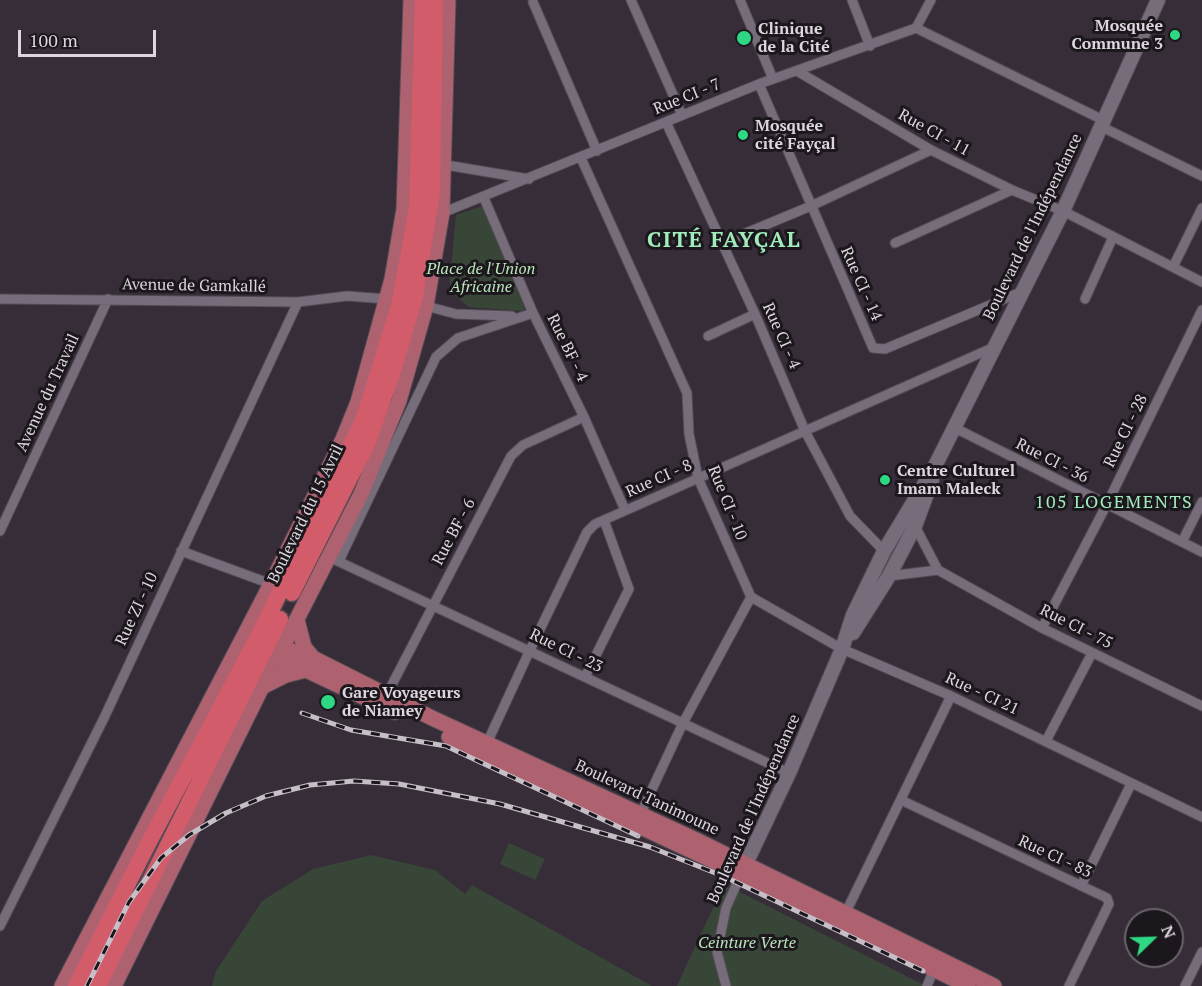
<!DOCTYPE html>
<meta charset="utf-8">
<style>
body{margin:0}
#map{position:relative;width:1202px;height:986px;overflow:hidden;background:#362d38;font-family:"PT Serif",serif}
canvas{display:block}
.north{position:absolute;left:1124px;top:908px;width:60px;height:60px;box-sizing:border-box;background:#1b171c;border:2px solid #69636a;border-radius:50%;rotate:67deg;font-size:16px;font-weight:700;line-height:24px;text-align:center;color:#ddd6de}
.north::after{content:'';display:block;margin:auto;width:21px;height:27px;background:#2ed883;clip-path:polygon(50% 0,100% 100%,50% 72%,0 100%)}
.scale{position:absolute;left:18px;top:30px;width:138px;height:27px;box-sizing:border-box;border:3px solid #ddd6de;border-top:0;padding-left:8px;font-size:18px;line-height:21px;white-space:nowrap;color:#ddd6de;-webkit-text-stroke:4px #1b171c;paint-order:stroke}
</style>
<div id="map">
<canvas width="1202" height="986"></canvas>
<div class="north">N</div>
<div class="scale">100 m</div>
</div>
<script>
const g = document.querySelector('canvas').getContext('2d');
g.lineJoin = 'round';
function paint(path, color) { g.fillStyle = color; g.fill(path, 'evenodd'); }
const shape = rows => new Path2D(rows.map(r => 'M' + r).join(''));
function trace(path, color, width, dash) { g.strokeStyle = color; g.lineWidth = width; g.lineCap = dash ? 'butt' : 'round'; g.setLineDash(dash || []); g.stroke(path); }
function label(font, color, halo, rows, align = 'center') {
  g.font = font + ' "PT Serif",serif'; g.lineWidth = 6; g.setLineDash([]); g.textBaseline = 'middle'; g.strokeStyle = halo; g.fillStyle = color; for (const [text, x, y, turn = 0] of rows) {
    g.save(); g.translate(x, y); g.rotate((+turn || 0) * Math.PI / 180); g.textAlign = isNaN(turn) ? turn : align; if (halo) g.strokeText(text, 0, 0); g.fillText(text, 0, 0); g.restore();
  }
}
const green = shape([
 [483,206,526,305,523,311,469,307,449,291,456,215],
 [509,843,545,859,535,880,500,864],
 [371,855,435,870,465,894,472,885,652,986,212,986,216,971,262,901,313,869],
 [724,884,926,986,677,986]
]);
const street = shape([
 [631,0,682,115],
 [740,0,773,79],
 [852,0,870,46],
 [533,2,597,151],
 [916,28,1103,120],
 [797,71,931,150,1012,190,1063,211,1202,282],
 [759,84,873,348,885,349,1021,292],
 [666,122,755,314,805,431,850,516,884,551],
 [1100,126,1202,176],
 [581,158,687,393,689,434,698,478,751,597,683,723,640,815],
 [446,165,529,179],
 [484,198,533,313,584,417,625,510],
 [442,213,759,84,916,28,931,0],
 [722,243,811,206,931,150],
 [895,243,1012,190],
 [1173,267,1202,208],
 [0,299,298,302,347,296,387,299],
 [1085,299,1113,237],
 [426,306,456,314,512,316],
 [708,336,755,314],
 [953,427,1202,552],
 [915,526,938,570,1042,628,1202,706],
 [0,531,108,299],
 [1182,542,1202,502],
 [181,551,271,584],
 [329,557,789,773],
 [339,561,436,357,458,338,533,313],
 [889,576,938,570],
 [751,597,842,649,951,696,1202,817],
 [1042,628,1106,506,1202,310],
 [585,677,629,589,604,520],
 [386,696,511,456,523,445,584,417],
 [1046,741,1092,653],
 [487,743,530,650,587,532,595,524,992,348],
 [901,800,1107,898,1109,904,1069,986],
 [1081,886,1131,784],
 [846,912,951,696],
 [0,926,104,718,298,302],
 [726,986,717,952,726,908,741,874],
 [927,986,934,969],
 [1185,986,1202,952]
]);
const secondary = shape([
 [853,633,889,576,915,526,932,480],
 [741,874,789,773,842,649,853,615,884,551,935,466,1063,211,1158,0]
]);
const primary = shape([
 [297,620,304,647,313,658],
 [283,648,313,658,432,718,694,839,994,986],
 [276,660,306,670,395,712],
 [262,687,286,675,306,670],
 [449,737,741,874,968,986],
 [62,986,271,584,343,439,358,402,392,279,404,209,411,0],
 [114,986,262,687,361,494,399,401,426,306,442,213,448,0]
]);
const highway = shape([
 [292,593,367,444,394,368,415,296,432,193,435,0],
 [76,986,147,846,260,633,364,418,399,306,417,208,423,0],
 [98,986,280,619]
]);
const rail = shape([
 [302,713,351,730,446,746,638,836],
 [87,986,129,902,161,858,189,835,226,813,266,796,310,785,354,781,399,784,500,804,650,847,723,876,923,971]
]);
const markers = [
 [1175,35,6,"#2ed883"],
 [744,38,8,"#2ed883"],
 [743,135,6,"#2ed883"],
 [885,480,6,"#2ed883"],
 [328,702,8,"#2ed883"]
];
const poiNames = [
 ["Mosquée",1163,26,"right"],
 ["Commune 3",1163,44,"right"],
 ["Clinique",758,29],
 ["de la Cité",758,47],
 ["Mosquée",755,126],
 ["cité Fayçal",755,144],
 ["Centre Culturel",897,471],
 ["Imam Maleck",897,489],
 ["Gare Voyageurs",342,693],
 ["de Niamey",342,711]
];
const streetNames = [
 ["Rue CI - 7",687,97,-22],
 ["Rue CI - 11",934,133,29],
 ["Boulevard de l'Indépendance",1033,227,-64],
 ["Rue CI - 14",861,284,66],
 ["Avenue de Gamkallé",194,286,1],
 ["Rue CI - 4",781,336,66],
 ["Rue BF - 4",567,348,64],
 ["Avenue du Travail",48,393,-65],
 ["Rue CI - 28",1126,431,-64],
 ["Rue CI - 36",1052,461,27],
 ["Rue CI - 8",659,479,-24],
 ["Rue CI - 10",727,503,68],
 ["Boulevard du 15 Avril",306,514,-64],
 ["Rue BF - 6",454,532,-62],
 ["Rue ZI - 10",137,609,-65],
 ["Rue CI - 75",1076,627,27],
 ["Rue CI - 23",566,651,26],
 ["Rue - CI 21",982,694,25],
 ["Boulevard Tanimoune",647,798,25],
 ["Boulevard de l'Indépendance",754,809,-66],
 ["Rue CI - 83",1055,857,25]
];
const parkNames = [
 ["Place de l'Union",481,269],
 ["Africaine",481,287],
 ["Ceinture Verte",747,943]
];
const neighbourhoodNames = [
 ["105 LOGEMENTS",1114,503]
];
const districtNames = [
 ["CITÉ FAYÇAL",724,241]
];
paint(green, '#384638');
trace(street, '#534b54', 11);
trace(secondary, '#534b54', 16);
trace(primary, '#534b54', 17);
trace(highway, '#534b54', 19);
trace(street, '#776c79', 9);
trace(secondary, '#776c79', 14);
trace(primary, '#ae6270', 15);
trace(highway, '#d25c6a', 16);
trace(rail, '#c7bfc8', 5);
trace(rail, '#1b171c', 3, [9]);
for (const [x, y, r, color] of markers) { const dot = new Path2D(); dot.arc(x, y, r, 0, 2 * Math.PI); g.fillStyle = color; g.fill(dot); trace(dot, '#1b171c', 2); }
label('bold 16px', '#ddd6de', '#1b171c', poiNames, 'left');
label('16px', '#ddd6de', '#1b171c', streetNames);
label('italic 16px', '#bbe5bc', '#1b171c', parkNames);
g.letterSpacing = '1.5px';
label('18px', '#a1ecbc', '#1b171c', neighbourhoodNames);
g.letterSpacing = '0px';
g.letterSpacing = '1.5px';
label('bold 22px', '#a1ecbc', '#1b171c', districtNames);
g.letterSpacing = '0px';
</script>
